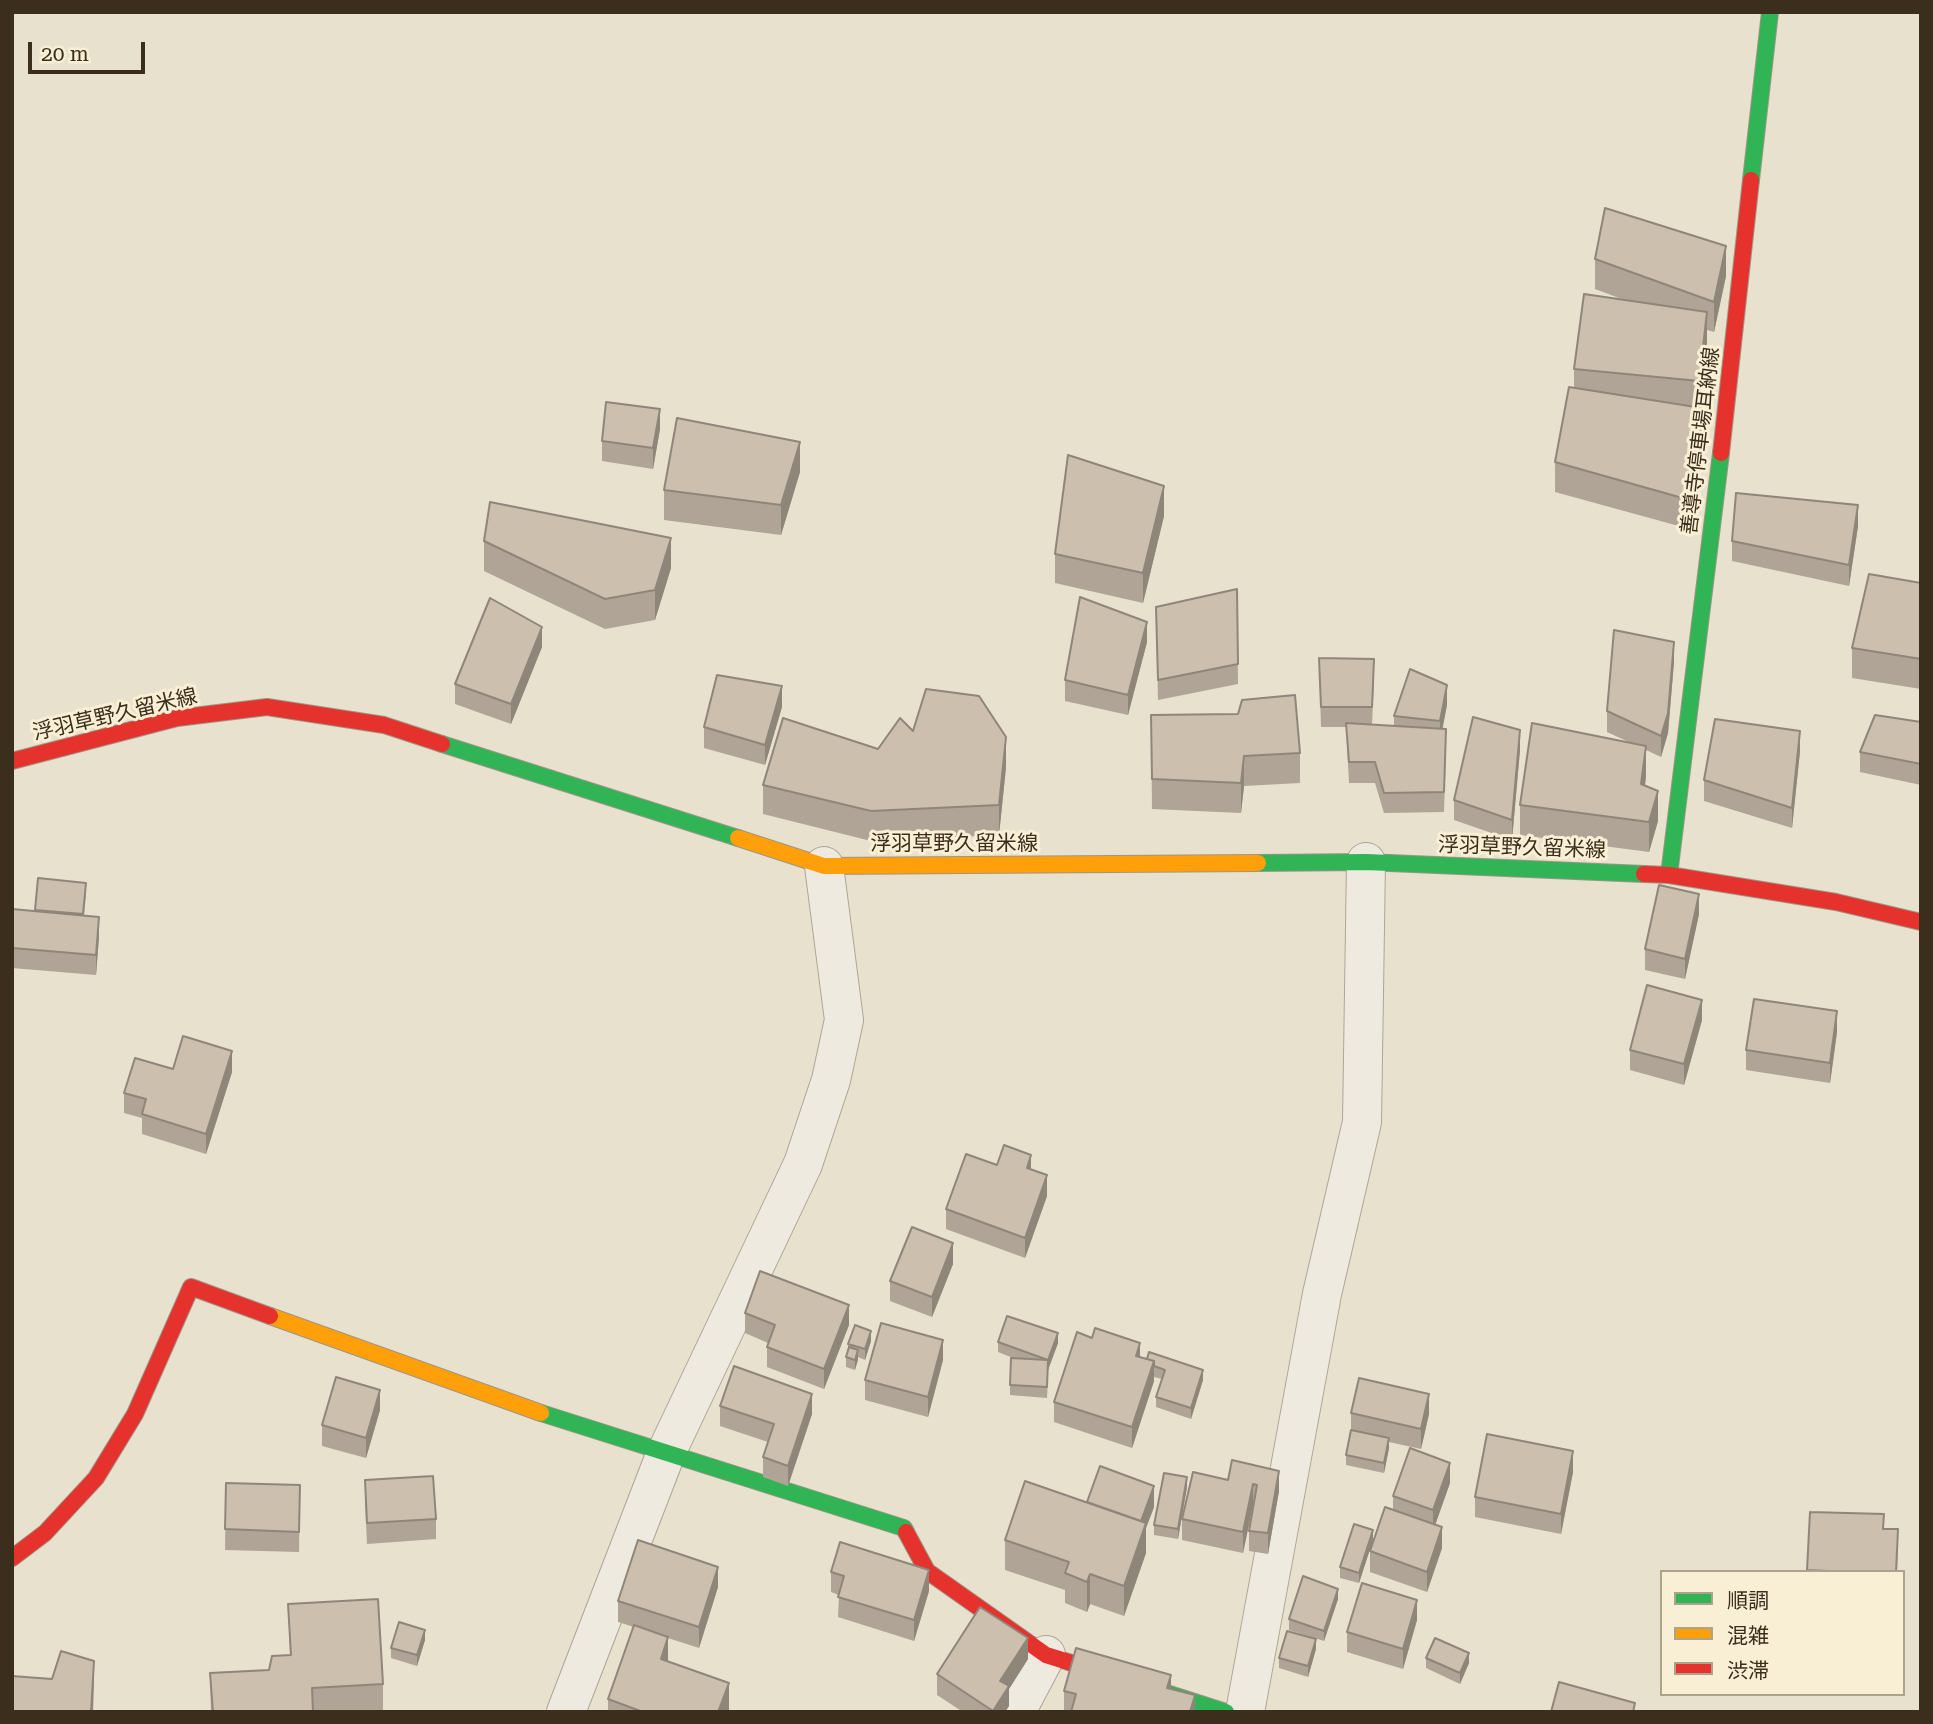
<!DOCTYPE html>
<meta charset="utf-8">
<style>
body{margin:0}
#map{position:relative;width:1933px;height:1724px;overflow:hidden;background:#e8e1ce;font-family:"Roboto Serif","Noto Sans JP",serif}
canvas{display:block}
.frame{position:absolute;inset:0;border:14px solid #3c2e1d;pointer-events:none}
.legend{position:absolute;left:1660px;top:1570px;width:245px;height:126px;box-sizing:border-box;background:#f8efd4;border:2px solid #ada28b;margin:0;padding:9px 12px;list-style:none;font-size:21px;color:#3c2e1d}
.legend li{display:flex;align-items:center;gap:14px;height:35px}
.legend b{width:35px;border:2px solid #ada28b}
.scale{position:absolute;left:28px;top:42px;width:117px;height:32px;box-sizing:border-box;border:4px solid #3c2e1d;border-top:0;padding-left:9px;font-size:21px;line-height:24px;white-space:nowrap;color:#3c2e1d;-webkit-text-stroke:5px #f8efd4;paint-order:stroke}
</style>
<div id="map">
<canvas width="1933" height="1724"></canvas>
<div class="frame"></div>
<ul class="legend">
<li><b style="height:9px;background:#30b455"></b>順調</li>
<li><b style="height:9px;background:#ff9f0a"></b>混雑</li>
<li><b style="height:9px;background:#e5322d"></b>渋滞</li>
</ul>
<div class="scale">20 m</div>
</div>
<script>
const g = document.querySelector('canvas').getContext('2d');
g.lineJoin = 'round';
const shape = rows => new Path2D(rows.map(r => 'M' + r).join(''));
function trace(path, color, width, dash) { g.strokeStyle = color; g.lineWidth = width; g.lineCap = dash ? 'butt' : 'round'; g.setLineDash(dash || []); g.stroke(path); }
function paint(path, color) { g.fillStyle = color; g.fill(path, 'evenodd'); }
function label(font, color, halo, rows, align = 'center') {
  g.font = font + ' "Roboto Serif","Noto Sans JP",serif'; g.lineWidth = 6; g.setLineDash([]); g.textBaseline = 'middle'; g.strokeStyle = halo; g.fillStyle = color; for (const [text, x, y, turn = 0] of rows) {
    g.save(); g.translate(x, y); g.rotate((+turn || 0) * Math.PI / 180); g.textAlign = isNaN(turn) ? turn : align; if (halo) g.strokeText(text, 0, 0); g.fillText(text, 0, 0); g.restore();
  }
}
const street = shape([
 [566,1712,666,1453,803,1164,831,1080,844,1020,824,866],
 [1016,1712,1046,1655],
 [1245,1712,1322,1294,1362,1122,1366,862]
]);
const fast = shape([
 [1751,180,1770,12],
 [442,744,738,838],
 [1258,863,1366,862,1644,874],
 [1669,875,1721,453],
 [541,1413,904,1528,906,1532],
 [1126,1680,1226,1712]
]);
const slow = shape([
 [738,838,824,866,1258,863],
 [270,1316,541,1413]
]);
const jam = shape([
 [1721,453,1751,180],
 [12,761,177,718,267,707,384,725,442,744],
 [1644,874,1669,875,1836,902,1921,922],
 [906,1532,927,1571,1046,1655,1126,1680],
 [12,1558,45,1533,96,1478,135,1414,191,1287,270,1316]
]);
const wall = shape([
 [1595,259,1726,276,1714,332,1707,330,1707,342,1700,407,1702,438,1686,528,1555,492,1555,462,1574,388,1574,369,1627,301,1595,289],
 [660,429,653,469,602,461,602,441],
 [800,472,781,535,664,520,664,490],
 [1164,516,1143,603,1055,583,1055,554],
 [1858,526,1849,586,1732,561,1732,541],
 [484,541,671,568,655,620,605,629,484,571],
 [1921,583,1921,689,1852,678,1852,648],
 [1237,589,1238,684,1158,700,1156,607],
 [1147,642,1128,715,1065,701,1065,680],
 [542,647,511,724,455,704,455,684],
 [1319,658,1374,680,1372,725,1394,726,1394,716,1447,705,1442,729,1446,750,1444,812,1384,813,1375,783,1349,783,1346,727,1321,727],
 [1674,662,1668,733,1661,757,1646,750,1646,776,1645,786,1658,821,1649,852,1520,835,1520,805,1631,743,1607,732,1607,711],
 [782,707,765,765,704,748,704,727],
 [1151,715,1300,753,1300,783,1244,786,1241,813,1152,809],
 [1921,722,1921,785,1860,772,1860,752],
 [913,731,1006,767,999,835,871,841,763,814,763,785,878,749],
 [1520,750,1512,840,1454,820,1454,800],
 [1800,751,1792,828,1704,801,1704,780],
 [38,878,86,893,84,916,99,937,96,975,12,968,12,909,35,911],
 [1699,914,1685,979,1645,970,1645,949],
 [1702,1020,1684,1085,1630,1070,1630,1050],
 [1837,1032,1830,1083,1746,1070,1746,1050],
 [173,1069,232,1072,206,1154,142,1134,142,1118,124,1113,124,1093],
 [997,1165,1031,1170,1047,1196,1025,1258,946,1229,946,1209],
 [953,1264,932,1317,890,1301,890,1281],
 [745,1313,849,1325,824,1389,767,1367,767,1347,768,1343,745,1333],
 [871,1341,865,1360,858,1357,855,1370,846,1367,846,1357,848,1349,848,1344],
 [998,1342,1058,1343,1048,1370,1047,1398,1010,1395,1010,1385,1013,1358,998,1352],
 [1140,1357,1203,1380,1191,1419,1156,1407,1156,1397,1162,1379,1154,1377,1154,1381,1132,1448,1054,1422,1054,1402],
 [943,1360,928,1417,865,1400,865,1380],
 [720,1406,812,1414,788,1486,763,1477,763,1457,768,1442,720,1426],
 [380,1410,366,1458,322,1446,322,1425],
 [1351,1413,1429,1414,1421,1449,1389,1442,1389,1448,1384,1473,1346,1465,1346,1455,1351,1431],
 [1232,1460,1279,1491,1268,1554,1249,1551,1249,1531,1253,1505,1243,1553,1182,1540,1182,1519,1228,1480],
 [1573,1472,1561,1534,1475,1517,1475,1497],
 [365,1480,436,1519,436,1539,367,1544,365,1501],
 [226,1483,300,1485,299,1552,225,1550],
 [1450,1483,1435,1525,1442,1548,1427,1592,1370,1572,1370,1551,1393,1510,1393,1496],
 [1187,1487,1178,1539,1154,1535,1154,1525],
 [1087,1502,1154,1507,1146,1528,1146,1553,1124,1616,1090,1604,1087,1612,1065,1603,1065,1590,1005,1570,1005,1540],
 [1810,1512,1884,1529,1898,1549,1897,1572,1807,1572],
 [1373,1540,1359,1583,1340,1578,1340,1567],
 [831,1572,929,1591,914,1641,838,1617,839,1595,831,1592],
 [718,1587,699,1648,668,1638,668,1661,729,1712,608,1712,608,1699,634,1627,618,1622,618,1601],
 [1338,1599,1324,1641,1289,1630,1289,1619],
 [288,1604,383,1684,383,1712,211,1712,210,1673,269,1670,290,1655],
 [1417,1620,1403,1669,1347,1652,1347,1632],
 [425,1640,417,1666,391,1658,391,1648],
 [1316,1649,1308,1677,1279,1668,1279,1658],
 [1426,1658,1469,1663,1460,1684,1426,1668],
 [1028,1659,1009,1689,1009,1706,1005,1712,963,1712,937,1695,937,1674],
 [1171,1689,1195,1712,1064,1712,1064,1691]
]);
const shadedWall = shape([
 [1726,246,1726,276,1714,332,1714,302],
 [1707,312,1707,342,1699,411,1699,381],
 [1702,408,1702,438,1686,528,1686,499],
 [660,409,660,429,653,469,653,448],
 [800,442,800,472,781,535,781,505],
 [1164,486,1164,516,1143,603,1143,573],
 [1858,505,1858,526,1849,586,1849,565],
 [671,538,671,568,655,620,655,590],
 [1147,622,1147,642,1128,715,1128,695],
 [542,627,542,647,511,724,511,704],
 [1674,642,1674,662,1668,733,1661,757,1661,736],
 [1447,685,1447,705,1440,742,1440,721],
 [782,686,782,707,765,765,765,745],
 [1520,730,1520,750,1512,840,1512,820],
 [1800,731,1800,751,1792,828,1792,808],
 [1006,737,1006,767,999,835,999,805],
 [1646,746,1646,776,1641,814,1641,784],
 [1244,756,1244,786,1241,813,1241,783],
 [1658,791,1658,821,1649,852,1649,822],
 [1699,894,1699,914,1685,979,1685,959],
 [99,917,99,937,96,975,96,955],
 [1702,1000,1702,1020,1684,1085,1684,1064],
 [1837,1011,1837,1032,1830,1083,1830,1063],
 [232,1051,232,1072,206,1154,206,1134],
 [1031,1155,1031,1175,1027,1168],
 [1047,1175,1047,1196,1025,1258,1025,1238],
 [953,1243,953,1264,932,1317,932,1297],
 [849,1305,849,1325,824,1389,824,1369],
 [871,1331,871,1341,865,1360,865,1349],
 [1058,1333,1058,1343,1048,1370,1047,1398,1048,1360],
 [943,1340,943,1360,928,1417,928,1397],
 [1140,1343,1140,1363,1136,1356],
 [858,1350,858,1360,855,1370,855,1360],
 [1154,1361,1154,1381,1132,1448,1132,1427],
 [1203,1370,1203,1380,1191,1419,1191,1408],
 [380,1390,380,1410,366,1458,366,1438],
 [812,1394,812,1414,788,1486,788,1466],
 [1429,1394,1429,1414,1421,1449,1421,1429],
 [1389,1438,1389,1448,1384,1473,1384,1463],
 [1573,1451,1573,1472,1561,1534,1561,1514],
 [1450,1463,1450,1483,1433,1531,1433,1510],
 [1279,1471,1279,1491,1268,1554,1268,1533],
 [1187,1477,1187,1487,1178,1539,1178,1529],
 [1253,1484,1253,1505,1243,1553,1243,1532],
 [1154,1486,1154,1507,1146,1528,1146,1553,1124,1616,1124,1586,1139,1527],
 [1442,1527,1442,1548,1427,1592,1427,1572],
 [1373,1530,1373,1540,1359,1583,1359,1573],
 [718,1567,718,1587,699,1648,699,1627],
 [929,1570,929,1591,914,1641,914,1620],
 [1090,1574,1090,1604,1087,1612,1087,1582],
 [1338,1589,1338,1599,1324,1641,1324,1631],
 [1417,1600,1417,1620,1403,1669,1403,1649],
 [425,1630,425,1640,417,1666,417,1655],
 [668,1637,668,1667,661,1659],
 [1028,1638,1028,1659,1009,1689,1009,1706,1005,1712,993,1712,1000,1681],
 [1316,1639,1316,1649,1308,1677,1308,1666],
 [1469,1653,1469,1663,1460,1684,1460,1673],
 [94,1661,94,1682,93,1712,91,1712],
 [1171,1675,1171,1705,1167,1688],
 [729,1683,729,1712,718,1712],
 [1195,1695,1195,1712,1190,1712]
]);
const building = shape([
 [1605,208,1726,246,1714,302,1595,259,1605,208],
 [1584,294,1707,312,1699,381,1574,369,1584,294],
 [1569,387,1702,408,1686,499,1555,462,1569,387],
 [606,402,660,409,653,448,602,441,606,402],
 [677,418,800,442,781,505,664,490,677,418],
 [1068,455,1164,486,1143,573,1055,554,1068,455],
 [1736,493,1858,505,1849,565,1732,541,1736,493],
 [490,502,671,538,655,590,605,599,484,541,490,502],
 [1869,574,1921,583,1921,659,1852,648,1869,574],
 [1237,589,1238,664,1158,680,1156,607,1237,589],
 [1080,597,1147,622,1128,695,1065,680,1080,597],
 [490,598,542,627,511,704,455,684,490,598],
 [1614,630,1674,642,1668,713,1661,736,1607,711,1614,630],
 [1319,658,1374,659,1372,707,1321,707,1319,658],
 [1410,669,1447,685,1440,721,1394,716,1410,669],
 [717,675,782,686,765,745,704,727,717,675],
 [926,689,979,696,1006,737,999,805,871,811,763,785,783,718,878,749,900,718,913,731,926,689],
 [1295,695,1300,753,1244,756,1241,783,1152,779,1151,715,1238,714,1242,700,1295,695],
 [1875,715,1921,722,1921,764,1860,752,1875,715],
 [1473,717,1520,730,1512,820,1454,800,1473,717],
 [1715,719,1800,731,1792,808,1704,780,1715,719],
 [1346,723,1446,729,1444,792,1384,793,1375,762,1349,762,1346,723],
 [1532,723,1646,746,1641,784,1658,791,1649,822,1520,805,1532,723],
 [38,878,86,883,83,914,35,910,38,878],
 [1659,885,1699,894,1685,959,1645,949,1659,885],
 [12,909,99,917,96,955,12,948,12,909],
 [1647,985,1702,1000,1684,1064,1630,1050,1647,985],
 [1754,999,1837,1011,1830,1063,1746,1050,1754,999],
 [183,1036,232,1051,206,1134,142,1114,146,1099,124,1093,135,1058,173,1069,183,1036],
 [1004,1145,1031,1155,1027,1168,1047,1175,1025,1238,946,1209,966,1154,997,1165,1004,1145],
 [912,1227,953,1243,932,1297,890,1281,912,1227],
 [760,1271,849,1305,824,1369,767,1347,775,1325,745,1313,760,1271],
 [1007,1316,1058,1333,1048,1360,998,1342,1007,1316],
 [881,1323,943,1340,928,1397,865,1380,881,1323],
 [855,1325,871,1331,865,1349,848,1344,855,1325],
 [1095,1328,1140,1343,1136,1356,1154,1361,1132,1427,1054,1402,1077,1332,1092,1338,1095,1328],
 [849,1347,858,1350,855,1360,846,1357,849,1347],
 [1149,1352,1203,1370,1191,1408,1156,1397,1165,1370,1154,1366,1154,1361,1147,1359,1149,1352],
 [1011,1358,1048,1360,1047,1387,1010,1385,1011,1358],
 [734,1366,812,1394,788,1466,763,1457,774,1424,720,1406,734,1366],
 [336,1377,380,1390,366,1438,322,1425,336,1377],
 [1359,1378,1429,1394,1421,1429,1351,1413,1359,1378],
 [1351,1430,1389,1438,1384,1463,1346,1455,1351,1430],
 [1487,1434,1573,1451,1561,1514,1475,1497,1487,1434],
 [1410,1448,1450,1463,1433,1510,1393,1496,1410,1448],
 [1232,1460,1279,1471,1268,1533,1249,1531,1257,1485,1253,1484,1243,1532,1182,1519,1193,1472,1228,1480,1232,1460],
 [1100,1466,1154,1486,1141,1521,1087,1502,1100,1466],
 [1164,1473,1187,1477,1178,1529,1154,1525,1164,1473],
 [433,1476,436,1519,367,1523,365,1480,433,1476],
 [1025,1481,1146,1523,1124,1586,1090,1574,1087,1582,1065,1573,1069,1562,1005,1540,1025,1481],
 [226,1483,300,1485,299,1532,225,1529,226,1483],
 [1385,1507,1442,1527,1427,1572,1370,1551,1385,1507],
 [1810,1512,1884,1514,1883,1529,1898,1529,1896,1572,1850,1572,1807,1570,1810,1512],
 [1354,1524,1373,1530,1359,1573,1340,1567,1354,1524],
 [638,1540,718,1567,699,1627,618,1601,638,1540],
 [840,1542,929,1570,914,1620,838,1597,844,1576,831,1572,840,1542],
 [1303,1576,1338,1589,1324,1631,1289,1619,1303,1576],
 [1362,1583,1417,1600,1403,1649,1347,1632,1362,1583],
 [378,1599,383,1684,312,1688,313,1712,213,1712,210,1673,269,1670,272,1656,291,1655,288,1604,378,1599],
 [980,1607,1028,1638,1000,1681,1009,1686,993,1711,937,1674,980,1607],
 [399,1622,425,1630,417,1655,391,1648,399,1622],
 [634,1625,668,1637,661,1659,729,1683,718,1712,643,1712,608,1699,634,1625],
 [1287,1631,1316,1639,1308,1666,1279,1658,1287,1631],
 [1435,1638,1469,1653,1460,1673,1426,1658,1435,1638],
 [1076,1648,1171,1675,1167,1688,1195,1695,1190,1712,1071,1712,1076,1694,1064,1691,1076,1648],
 [61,1651,94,1661,91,1712,12,1712,12,1676,52,1679,61,1651],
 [1559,1682,1635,1703,1633,1712,1551,1712,1559,1682]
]);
const streetNames = [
 ["善導寺停車場耳納線",1701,441,-83],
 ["浮羽草野久留米線",115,715,-13],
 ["浮羽草野久留米線",954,844],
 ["浮羽草野久留米線",1522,848,2]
];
trace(street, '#ada597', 40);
trace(fast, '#9d9586', 18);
trace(slow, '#9d9586', 18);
trace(jam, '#9d9586', 18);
trace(street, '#efeae0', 38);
trace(fast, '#30b455', 16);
trace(slow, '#ff9f0a', 16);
trace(jam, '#e5322d', 16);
paint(wall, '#afa496');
paint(shadedWall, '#8f867a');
paint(building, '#ccbfae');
trace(building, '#8f867a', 2);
label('21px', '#3c2e1d', '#f8efd4', streetNames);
</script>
